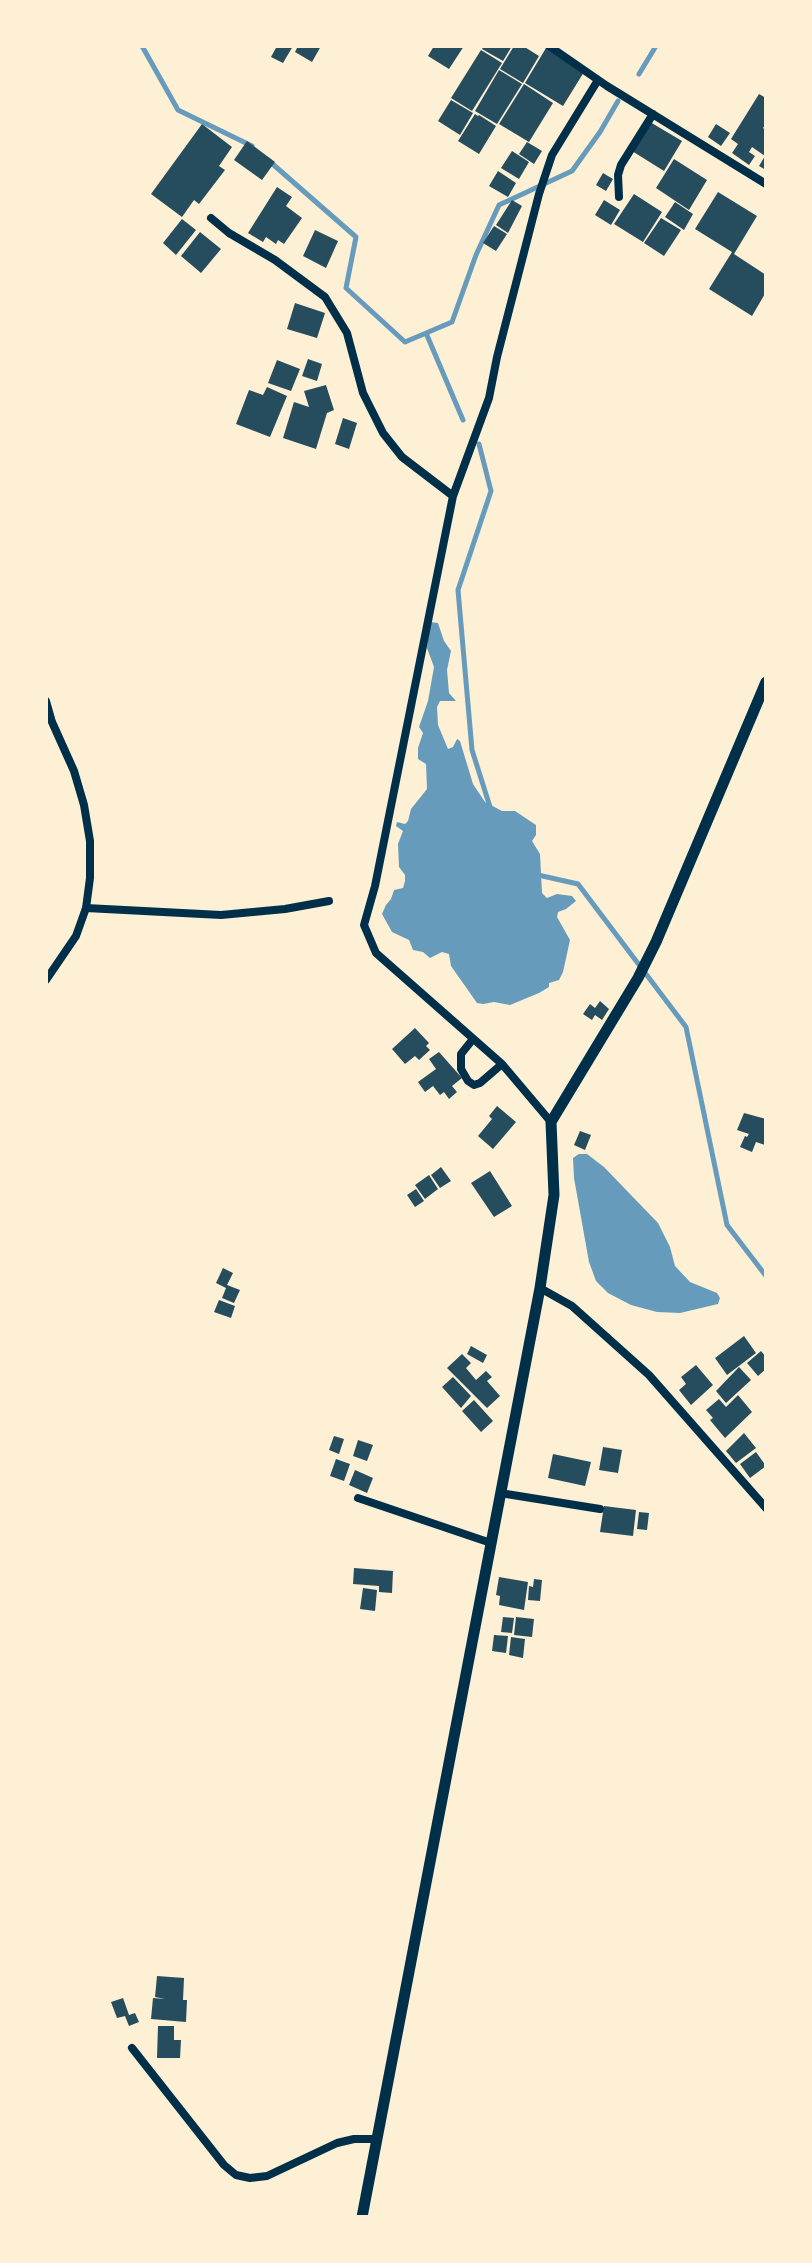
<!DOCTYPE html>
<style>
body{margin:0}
#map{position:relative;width:812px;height:2263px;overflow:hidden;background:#fdf0d5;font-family:"Asap Condensed",sans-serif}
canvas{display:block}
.frame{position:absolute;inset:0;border:48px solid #fdf0d5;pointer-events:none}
</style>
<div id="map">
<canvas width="812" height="2263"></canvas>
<div class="frame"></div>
</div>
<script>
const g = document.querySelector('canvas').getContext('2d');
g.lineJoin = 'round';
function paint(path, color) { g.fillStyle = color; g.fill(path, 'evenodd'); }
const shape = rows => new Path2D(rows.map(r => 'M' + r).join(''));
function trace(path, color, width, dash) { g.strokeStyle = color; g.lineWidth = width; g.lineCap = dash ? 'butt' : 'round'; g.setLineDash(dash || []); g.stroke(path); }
const water = shape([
 [430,622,438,623,444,641,451,651,447,670,449,693,456,701,440,701,437,707,438,725,448,749,453,747,457,739,460,741,473,784,485,802,502,811,515,811,536,825,536,835,532,841,540,854,542,893,547,898,557,894,572,896,576,901,566,909,558,912,557,917,570,940,563,972,559,980,549,983,549,987,539,993,510,1005,494,1002,483,1004,477,1003,451,966,449,954,442,952,430,958,423,952,413,950,409,940,392,932,382,914,386,905,391,899,394,890,403,888,405,881,405,875,399,867,398,844,403,831,396,826,397,822,405,824,408,821,411,809,427,789,426,764,418,759,418,748,423,733,419,727,428,701,434,667,427,648],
 [579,1154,587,1154,604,1167,658,1223,670,1247,675,1266,690,1282,717,1293,720,1298,718,1304,680,1313,657,1312,631,1305,608,1293,596,1281,589,1262,574,1178,573,1158]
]);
const stream = shape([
 [142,46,178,110,252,146],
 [639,74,656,46],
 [268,160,356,237,346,288,405,342,452,322,476,255,499,205,572,171,600,132,618,101],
 [426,333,463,420],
 [479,444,491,491,458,590,472,750,491,810],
 [538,875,578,884,686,1027,727,1225,766,1276]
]);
const building = shape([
 [277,46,293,46,283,63,271,57],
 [298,46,321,46,312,62,295,52],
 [434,46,464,46,449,69,428,56],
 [484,46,512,46,503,61,482,49],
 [514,46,523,46,539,56,523,83,500,69],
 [546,48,584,72,563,106,525,83],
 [481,50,502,63,472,111,451,98],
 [499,70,522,84,497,124,475,111],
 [524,84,553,103,529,142,499,124],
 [759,94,766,98,766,124,763,128,766,130,766,170,759,166,765,156,752,147,749,152,755,156,749,165,732,153,738,144,731,139],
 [451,100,473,113,460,135,438,121],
 [475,114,478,116,479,115,496,126,479,154,458,141],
 [650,122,682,141,664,171,632,151],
 [202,124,232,147,219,166,225,170,199,204,194,200,182,217,151,194],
 [716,124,730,133,721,146,708,137],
 [247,141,275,162,262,180,234,160],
 [527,142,542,151,534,164,519,154],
 [512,151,529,162,519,179,501,168],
 [674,159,707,180,689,210,656,188],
 [498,171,516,183,508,197,489,186],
 [603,173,613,179,606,191,596,185],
 [277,187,292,197,286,206,302,218,284,244,278,240,276,244,266,237,263,242,248,233],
 [718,192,757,216,734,254,766,275,766,292,752,316,709,289,732,252,695,229],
 [634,194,662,212,643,242,614,224],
 [512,200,522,206,508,233,496,225],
 [604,200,620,210,611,225,595,215],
 [675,202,693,214,684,230,665,217],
 [661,218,681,230,664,256,644,243],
 [182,219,196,230,176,255,163,243],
 [494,226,507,234,496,251,483,243],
 [315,230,338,241,326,268,303,256],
 [200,232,221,249,201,273,181,256],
 [295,303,325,313,317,338,287,329],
 [308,359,322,364,317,381,302,376],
 [277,360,300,369,291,391,268,383],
 [326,385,334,410,327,413,316,449,283,438,294,402,309,407,304,391],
 [267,387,287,396,270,437,236,424,249,390,263,395],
 [343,418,357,423,349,449,335,444],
 [600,1001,609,1009,602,1020,595,1015,592,1020,583,1014,590,1004,595,1008],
 [415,1028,429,1043,426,1046,430,1050,419,1060,415,1056,405,1064,392,1049],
 [439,1052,462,1078,452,1086,457,1092,449,1099,444,1092,440,1095,433,1086,425,1092,418,1082,436,1069,429,1059],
 [497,1106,516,1122,493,1149,478,1136,492,1119,489,1116],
 [744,1113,766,1119,765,1145,756,1142,752,1152,740,1147,745,1136,747,1137,749,1134,737,1130],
 [580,1131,591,1135,585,1150,574,1145],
 [441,1167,451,1181,440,1188,431,1175],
 [490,1171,512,1206,494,1217,471,1183],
 [429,1175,438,1189,425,1199,415,1185],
 [416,1189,424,1201,415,1207,407,1195],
 [223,1268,233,1273,227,1285,240,1290,234,1303,222,1298,226,1288,216,1283],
 [219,1300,235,1306,231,1318,214,1312],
 [744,1336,756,1353,727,1375,715,1358],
 [471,1346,487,1355,483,1363,467,1354],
 [761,1351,766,1357,766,1369,758,1376,747,1363],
 [462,1354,471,1363,466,1368,476,1380,486,1371,492,1377,487,1381,500,1396,487,1408,447,1368],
 [696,1365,713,1385,691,1405,679,1390,686,1384,681,1377],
 [739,1367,751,1380,726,1403,716,1391],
 [453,1377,471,1396,461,1408,442,1387],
 [738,1395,752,1412,725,1438,710,1420,713,1418,706,1410,719,1399,726,1407],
 [474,1400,493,1421,481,1432,462,1411],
 [744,1433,756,1448,736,1463,726,1451],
 [334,1436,344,1439,339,1454,329,1450],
 [358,1440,373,1445,367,1461,353,1456],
 [603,1447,622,1450,618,1473,599,1470],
 [756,1452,766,1466,750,1478,740,1464],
 [553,1454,591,1462,585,1486,548,1478],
 [336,1459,350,1464,344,1481,330,1476],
 [355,1470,373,1478,367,1493,349,1485],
 [604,1506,636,1510,633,1536,600,1532],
 [639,1512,649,1513,647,1530,637,1529],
 [354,1568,393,1571,392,1593,379,1592,379,1586,353,1584],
 [499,1577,528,1582,524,1610,499,1605,500,1596,496,1595],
 [534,1579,542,1580,540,1601,528,1600,529,1586,533,1587],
 [363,1588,377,1590,375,1611,360,1609],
 [503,1617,514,1618,512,1633,501,1632],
 [516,1617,534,1619,532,1637,514,1635],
 [494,1635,508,1636,506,1653,492,1651],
 [511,1637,525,1639,523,1658,509,1655],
 [157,1976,184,1978,183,2000,187,2000,186,2022,151,2019,153,1998,165,1999,155,1997],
 [123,1998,129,2015,135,2013,139,2022,129,2026,125,2016,117,2018,111,2002],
 [158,2026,174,2026,174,2040,181,2040,180,2058,157,2058]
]);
const minor = shape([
 [549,46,607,86,766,184],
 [619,197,618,175,621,165,653,114],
 [211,218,229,233,275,260,325,297,347,333,363,393,383,433,402,457,453,496],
 [46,701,52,722,74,771,84,805,90,841,90,878,86,908,76,936,46,980],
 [86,908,221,915,285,909,329,901],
 [473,1039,461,1054,461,1069,468,1081,474,1085,480,1083,502,1064],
 [551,1122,502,1064,376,953,364,925,375,886,453,496,489,398,497,357,539,194,552,155,598,80],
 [540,1288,572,1306,649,1375,766,1508],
 [500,1493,600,1509],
 [358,1498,491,1543],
 [132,2048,224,2165,236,2175,250,2178,267,2176,337,2143,354,2139,377,2139]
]);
const tertiary = shape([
 [362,2217,540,1288,554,1195,551,1122,638,978,656,942,766,682]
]);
paint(water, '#669bbc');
trace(stream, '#669bbc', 5);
paint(building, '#264d5e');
trace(minor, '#003049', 8);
trace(tertiary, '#003049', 11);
</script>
